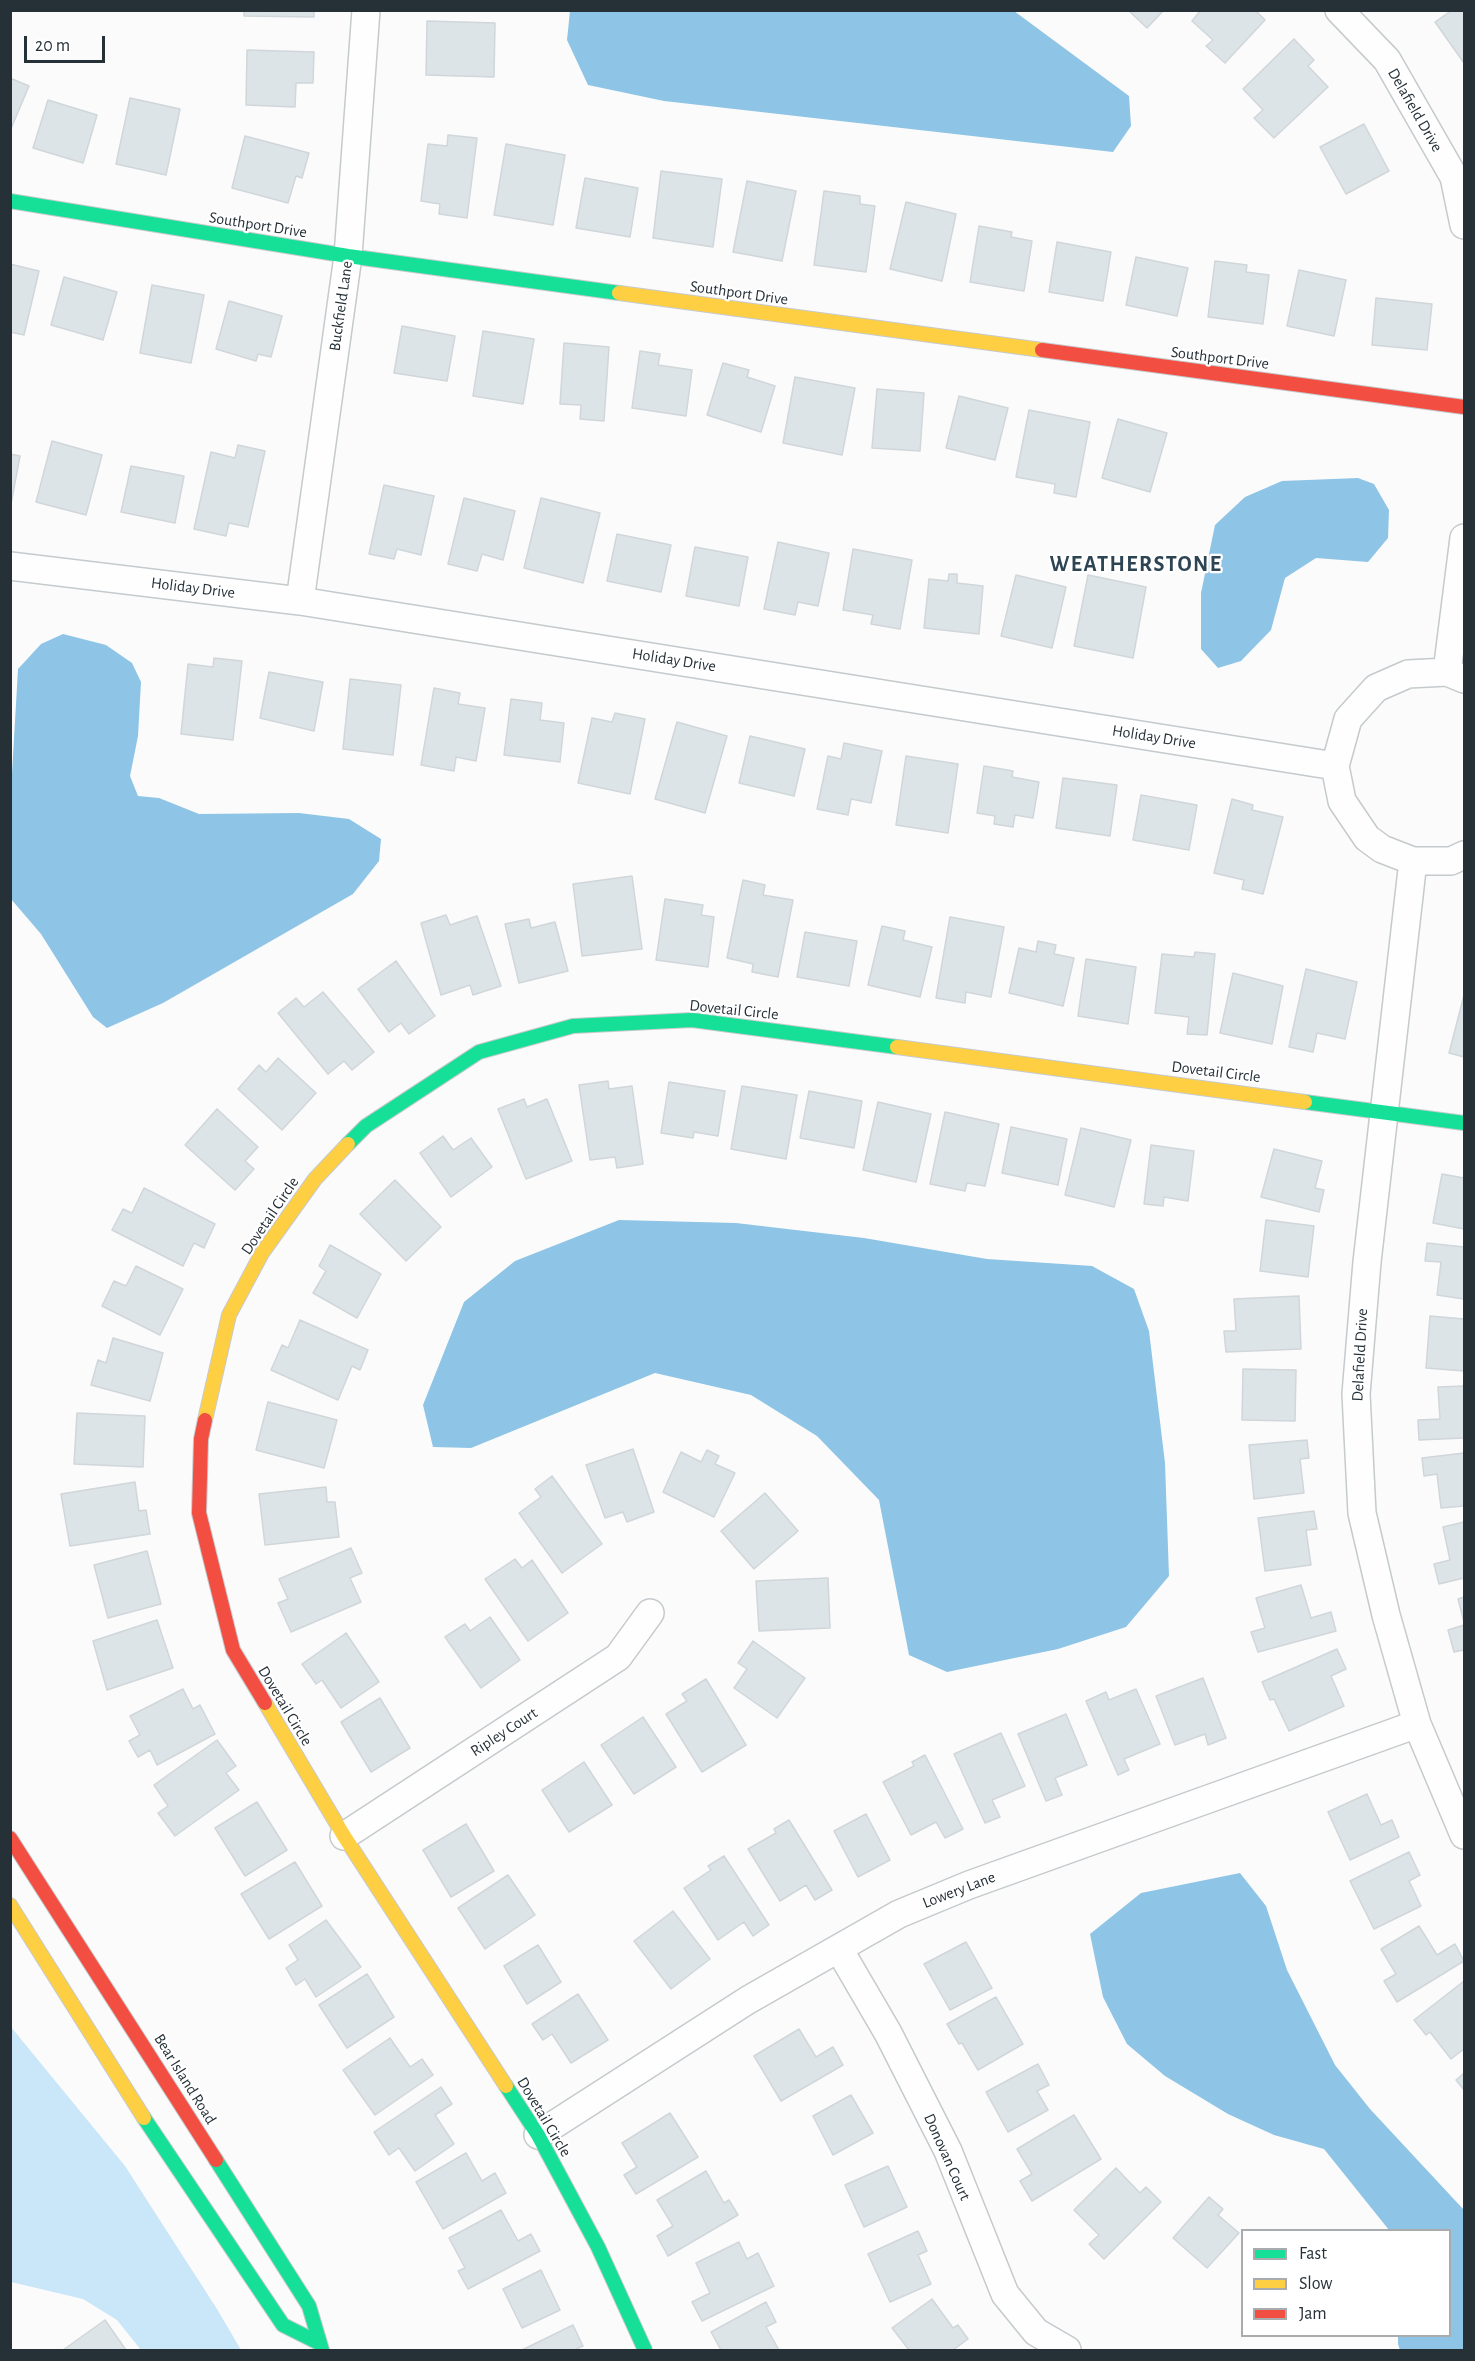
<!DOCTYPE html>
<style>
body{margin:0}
#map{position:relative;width:1475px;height:2361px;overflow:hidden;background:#fbfbfb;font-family:"Alegreya Sans",sans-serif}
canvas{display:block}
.frame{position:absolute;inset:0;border:12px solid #253037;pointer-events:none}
.legend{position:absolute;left:1241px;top:2229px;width:210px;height:108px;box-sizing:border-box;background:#fff;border:2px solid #a8acaf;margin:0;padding:8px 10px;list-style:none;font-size:18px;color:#253037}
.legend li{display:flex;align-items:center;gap:12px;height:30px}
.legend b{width:30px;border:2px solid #a8acaf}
.scale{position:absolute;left:24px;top:36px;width:81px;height:27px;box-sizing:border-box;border:3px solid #253037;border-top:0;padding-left:8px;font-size:18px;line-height:21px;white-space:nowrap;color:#253037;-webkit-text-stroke:4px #fff;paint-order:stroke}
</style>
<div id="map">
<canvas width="1475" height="2361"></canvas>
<div class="frame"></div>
<ul class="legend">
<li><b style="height:8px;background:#16e098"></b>Fast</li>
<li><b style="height:8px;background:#ffcf43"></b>Slow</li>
<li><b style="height:8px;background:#f24e42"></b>Jam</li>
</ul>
<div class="scale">20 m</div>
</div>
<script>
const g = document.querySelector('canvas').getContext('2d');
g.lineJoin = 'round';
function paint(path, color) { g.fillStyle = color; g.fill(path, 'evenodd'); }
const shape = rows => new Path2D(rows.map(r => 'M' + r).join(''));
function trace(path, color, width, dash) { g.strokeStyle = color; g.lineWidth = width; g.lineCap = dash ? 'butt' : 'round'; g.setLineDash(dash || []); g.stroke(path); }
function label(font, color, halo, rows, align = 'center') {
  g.font = font + ' "Alegreya Sans",sans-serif'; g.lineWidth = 4.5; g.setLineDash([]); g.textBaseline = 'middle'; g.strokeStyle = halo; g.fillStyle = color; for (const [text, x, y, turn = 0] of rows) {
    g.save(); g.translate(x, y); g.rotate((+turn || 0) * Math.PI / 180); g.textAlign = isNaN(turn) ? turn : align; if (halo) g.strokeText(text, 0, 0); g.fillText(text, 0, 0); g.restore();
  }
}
const green = shape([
 [11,2027,125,2166,217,2309,241,2350,141,2350,117,2320,83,2299,11,2282]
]);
const water = shape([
 [570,11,1014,11,1129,96,1131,126,1113,152,664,101,588,85,567,40],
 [1358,478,1374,484,1389,510,1388,538,1368,562,1316,558,1285,578,1271,630,1241,661,1218,668,1201,649,1201,593,1215,525,1245,497,1282,481],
 [63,634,106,645,132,663,141,682,138,736,130,776,138,796,159,798,199,814,299,813,349,819,381,839,379,861,353,894,163,1003,107,1028,93,1017,41,934,11,899,10,808,18,669,41,644],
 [619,1220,736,1223,864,1238,987,1259,1092,1266,1134,1289,1149,1331,1165,1463,1169,1576,1126,1627,1058,1649,947,1672,909,1655,879,1500,817,1436,751,1395,655,1373,471,1448,433,1447,423,1405,464,1302,515,1261],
 [1240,1873,1266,1906,1287,1970,1335,2065,1370,2109,1464,2210,1464,2350,1400,2350,1398,2344,1398,2336,1450,2336,1450,2230,1389,2230,1324,2149,1274,2135,1228,2114,1165,2076,1127,2044,1103,1997,1090,1934,1141,1893]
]);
const building = shape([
 [244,10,314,10,314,17,244,16,244,10],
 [1128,10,1164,10,1147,28,1128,10],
 [1201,10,1255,10,1265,20,1225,63,1206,46,1213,40,1192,21,1201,10],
 [1452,10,1464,10,1464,63,1435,22,1452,10],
 [427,21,495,23,494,77,426,75,427,21],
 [1294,39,1314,60,1308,66,1328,87,1274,138,1254,118,1263,110,1243,89,1294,39],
 [247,50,314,52,313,83,296,83,295,107,246,105,247,50],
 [10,78,29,86,10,131,10,78],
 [130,98,180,109,166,175,116,164,130,98],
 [48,100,97,115,83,163,33,148,48,100],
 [1364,124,1389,171,1346,194,1320,147,1364,124],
 [448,135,477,138,467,218,439,214,440,204,421,201,428,144,447,146,448,135],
 [245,136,309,153,302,178,296,176,288,203,232,188,245,136],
 [506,144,565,155,553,225,494,215,506,144],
 [661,171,722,179,713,247,653,238,661,171],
 [585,178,638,188,630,237,576,228,585,178],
 [747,181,796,191,782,261,733,252,747,181],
 [824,191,860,196,860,204,875,206,866,272,814,265,824,191],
 [906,202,956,214,942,281,890,269,906,202],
 [979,226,1012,232,1011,237,1032,241,1024,291,970,282,979,226],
 [1057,242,1111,252,1103,301,1049,292,1057,242],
 [1136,257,1188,268,1177,316,1126,305,1136,257],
 [1215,261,1247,265,1246,272,1269,275,1263,324,1208,317,1215,261],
 [10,264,39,271,24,335,10,332,10,264],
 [1299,270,1346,280,1334,336,1287,326,1299,270],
 [64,277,117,292,103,340,51,325,64,277],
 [152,285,204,295,191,363,140,353,152,285],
 [1376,298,1432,304,1427,350,1372,345,1376,298],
 [229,301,282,316,271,357,258,354,256,361,216,349,229,301],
 [402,326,455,336,447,381,394,373,402,326],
 [483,331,534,339,523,404,473,396,483,331],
 [564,343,609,347,604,421,580,419,581,405,560,404,564,343],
 [640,351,660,354,658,365,692,370,686,416,632,408,640,351],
 [723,363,749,370,747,377,775,386,761,432,707,415,723,363],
 [795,377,855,388,842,455,783,443,795,377],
 [877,389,924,393,920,451,872,448,877,389],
 [959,396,1008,408,995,460,946,448,959,396],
 [1029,410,1090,422,1076,497,1054,493,1055,484,1016,477,1029,410],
 [1118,419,1167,433,1150,492,1102,478,1118,419],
 [52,441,102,455,86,515,36,502,52,441],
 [238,445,265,451,248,527,229,523,226,536,194,529,211,452,235,458,238,445],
 [10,454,20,456,11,504,10,504,10,454],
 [131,466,184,476,175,523,121,512,131,466],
 [384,485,434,496,421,555,397,549,394,559,369,554,384,485],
 [464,498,515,511,503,560,482,554,477,571,448,564,464,498],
 [541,498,600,513,583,583,524,568,541,498],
 [617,534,671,545,661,592,607,581,617,534],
 [778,542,829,553,818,606,798,602,795,615,764,609,778,542],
 [695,547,748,557,739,606,686,596,695,547],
 [853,549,912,560,900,629,871,624,873,615,843,610,853,549],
 [949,574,957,574,957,583,983,586,979,634,924,628,929,579,948,581,949,574],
 [1016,575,1066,587,1052,648,1001,636,1016,575],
 [1088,575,1146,587,1133,658,1074,646,1088,575],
 [214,658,242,661,233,740,181,734,188,664,213,667,214,658],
 [269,672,323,682,314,731,260,718,269,672],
 [350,679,401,685,393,755,343,749,350,679],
 [434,688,460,693,458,704,485,708,476,761,456,757,454,771,421,765,434,688],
 [511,699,542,703,540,720,564,723,560,762,504,755,511,699],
 [615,713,645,719,630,794,578,783,592,718,612,722,615,713],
 [677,722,727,736,705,813,655,799,677,722],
 [750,736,805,749,794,796,739,783,750,736],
 [844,743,882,751,871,803,851,799,848,815,817,809,828,756,841,759,844,743],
 [906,756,958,764,948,833,896,825,906,756],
 [984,766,1013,771,1012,777,1039,782,1033,818,1015,815,1013,827,994,824,995,816,977,813,984,766],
 [1063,778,1117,785,1110,836,1056,828,1063,778],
 [1141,795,1197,805,1189,850,1133,840,1141,795],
 [1232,799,1253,805,1252,810,1283,817,1263,894,1242,889,1244,880,1214,873,1232,799],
 [632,876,642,949,582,956,573,884,632,876],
 [743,880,765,885,763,895,793,900,778,977,752,972,753,964,727,958,743,880],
 [665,899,703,905,701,915,714,917,708,967,656,960,665,899],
 [446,915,450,925,477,916,501,986,473,995,470,985,441,995,421,923,446,915],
 [950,917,1004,927,991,997,966,992,965,1003,936,998,950,917],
 [529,919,531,928,555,922,568,971,519,983,505,924,529,919],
 [882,926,905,931,903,940,932,947,920,997,868,985,882,926],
 [805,932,857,941,849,986,797,977,805,932],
 [1038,941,1056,945,1054,954,1074,958,1063,1006,1009,993,1019,948,1036,952,1038,941],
 [1195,952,1215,954,1207,1035,1187,1034,1189,1017,1155,1013,1162,954,1194,957,1195,952],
 [1086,959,1136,967,1128,1024,1078,1016,1086,959],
 [396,961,435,1016,409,1034,401,1023,389,1032,358,989,396,961],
 [1306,969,1357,982,1345,1039,1317,1033,1313,1052,1289,1047,1306,969],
 [1233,973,1283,986,1272,1044,1220,1033,1233,973],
 [323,992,374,1052,352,1070,344,1061,328,1074,278,1013,296,998,304,1007,323,992],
 [1464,995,1464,1057,1449,1053,1464,995],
 [278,1058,316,1093,282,1130,238,1089,259,1065,266,1072,278,1058],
 [608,1081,609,1089,632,1086,643,1164,617,1168,615,1157,590,1160,579,1085,608,1081],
 [669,1082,725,1091,718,1136,694,1132,693,1138,661,1133,669,1082],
 [742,1086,797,1095,786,1159,731,1149,742,1086],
 [809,1091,862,1101,854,1148,800,1138,809,1091],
 [524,1099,527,1107,547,1099,572,1161,526,1179,498,1109,524,1099],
 [878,1102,931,1114,916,1182,863,1170,878,1102],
 [217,1109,258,1147,245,1161,254,1169,235,1190,185,1145,217,1109],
 [945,1112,999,1124,985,1186,967,1183,965,1191,930,1184,945,1112],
 [1011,1127,1067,1139,1058,1185,1002,1173,1011,1127],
 [1081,1128,1131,1140,1114,1207,1065,1195,1081,1128],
 [443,1136,453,1150,471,1138,492,1167,451,1197,420,1153,443,1136],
 [1151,1145,1194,1151,1188,1201,1164,1197,1163,1206,1144,1204,1151,1145],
 [1274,1149,1322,1161,1315,1188,1324,1190,1319,1212,1261,1197,1274,1149],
 [1442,1174,1464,1178,1464,1229,1433,1223,1442,1174],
 [395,1180,441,1227,406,1261,360,1214,395,1180],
 [144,1188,215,1224,204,1248,194,1243,183,1266,112,1230,123,1209,132,1213,144,1188],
 [1266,1220,1314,1226,1308,1277,1260,1271,1266,1220],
 [1427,1243,1464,1247,1464,1299,1437,1295,1441,1262,1425,1261,1427,1243],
 [330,1245,381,1274,357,1318,313,1293,326,1271,319,1266,330,1245],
 [136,1266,183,1289,160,1335,102,1306,114,1281,126,1286,136,1266],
 [1299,1296,1301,1349,1226,1352,1224,1331,1236,1331,1234,1299,1299,1296],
 [1430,1316,1464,1319,1464,1371,1426,1368,1430,1316],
 [300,1320,368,1350,360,1370,352,1366,338,1400,271,1370,282,1345,288,1348,300,1320],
 [113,1338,163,1353,150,1401,91,1385,98,1360,106,1363,113,1338],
 [1243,1369,1296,1370,1295,1421,1242,1420,1243,1369],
 [1464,1386,1464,1438,1419,1440,1418,1420,1440,1419,1438,1387,1464,1386],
 [268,1402,337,1420,324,1468,256,1450,268,1402],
 [77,1413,145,1416,143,1467,74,1464,77,1413],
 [1307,1440,1309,1458,1300,1459,1304,1493,1254,1499,1249,1445,1307,1440],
 [633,1449,654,1512,627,1522,623,1512,605,1518,586,1465,633,1449],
 [707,1450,719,1456,715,1464,735,1473,714,1517,663,1492,681,1452,701,1462,707,1450],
 [1464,1453,1464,1506,1441,1508,1437,1474,1424,1476,1422,1458,1464,1453],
 [552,1476,602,1544,562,1573,519,1513,541,1497,535,1489,552,1476],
 [135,1482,139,1511,146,1510,150,1534,70,1546,61,1494,135,1482],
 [326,1487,327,1502,335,1502,339,1537,265,1545,259,1494,326,1487],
 [765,1493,798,1531,754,1569,721,1531,765,1493],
 [1314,1511,1317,1529,1306,1530,1311,1565,1265,1571,1258,1518,1314,1511],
 [1464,1522,1464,1578,1439,1584,1434,1564,1450,1560,1443,1527,1464,1522],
 [351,1548,362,1573,350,1578,361,1602,291,1632,278,1603,288,1599,279,1579,351,1548],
 [147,1551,161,1604,108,1618,94,1565,147,1551],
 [515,1559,522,1568,532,1560,568,1613,528,1641,485,1579,515,1559],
 [828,1578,830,1628,759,1631,756,1581,828,1578],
 [1301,1585,1311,1618,1331,1612,1336,1631,1258,1652,1251,1632,1265,1628,1256,1598,1301,1585],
 [1464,1597,1464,1622,1458,1599,1464,1597],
 [490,1617,520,1660,481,1688,445,1637,465,1624,470,1631,490,1617],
 [157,1620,173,1668,107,1690,93,1641,157,1620],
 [1464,1625,1464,1650,1454,1652,1448,1630,1464,1625],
 [346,1633,379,1682,341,1708,322,1680,316,1684,302,1664,346,1633],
 [753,1641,805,1678,777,1718,734,1688,747,1669,738,1663,753,1641],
 [1337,1649,1346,1669,1331,1676,1344,1706,1289,1731,1274,1699,1270,1700,1262,1682,1337,1649],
 [1203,1678,1226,1738,1208,1745,1205,1734,1175,1745,1156,1696,1203,1678],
 [706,1679,746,1745,702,1772,666,1714,687,1701,682,1694,706,1679],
 [183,1689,193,1709,200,1705,215,1734,157,1765,150,1750,138,1757,129,1741,140,1735,130,1716,183,1689],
 [1136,1689,1160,1744,1124,1759,1129,1770,1118,1775,1086,1701,1106,1692,1109,1700,1136,1689],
 [380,1698,410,1748,371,1772,341,1722,380,1698],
 [1066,1714,1087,1765,1055,1778,1062,1795,1046,1801,1018,1734,1066,1714],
 [643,1717,676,1767,634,1794,601,1745,643,1717],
 [1001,1733,1025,1786,992,1800,1000,1817,985,1823,954,1754,1001,1733],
 [217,1740,236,1766,226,1773,239,1790,175,1836,158,1813,168,1806,154,1785,217,1740],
 [925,1755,963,1829,945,1838,936,1822,911,1835,883,1782,914,1766,912,1762,925,1755],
 [584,1762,612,1805,569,1832,542,1790,584,1762],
 [1367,1794,1381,1825,1392,1820,1399,1837,1350,1860,1328,1812,1367,1794],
 [257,1802,287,1850,245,1876,215,1828,257,1802],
 [866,1814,890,1860,858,1877,834,1831,866,1814],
 [789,1820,832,1890,815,1900,806,1885,780,1901,748,1849,776,1833,774,1829,789,1820],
 [466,1824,494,1871,451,1897,423,1850,466,1824],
 [1409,1852,1420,1875,1409,1881,1421,1906,1374,1929,1350,1881,1409,1852],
 [724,1856,769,1925,753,1936,744,1922,718,1940,684,1888,711,1870,708,1866,724,1856],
 [295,1862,322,1906,269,1939,241,1894,295,1862],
 [508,1875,535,1915,485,1949,458,1908,508,1875],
 [673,1911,710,1959,671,1989,634,1941,673,1911],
 [326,1920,361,1967,316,1997,305,1979,296,1985,286,1968,298,1960,289,1945,326,1920],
 [1419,1926,1437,1955,1455,1944,1464,1961,1397,2002,1384,1981,1396,1974,1381,1949,1419,1926],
 [966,1942,992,1988,950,2010,924,1964,966,1942],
 [538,1945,561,1982,527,2004,504,1966,538,1945],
 [367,1974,394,2017,347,2048,319,2005,367,1974],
 [1464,1981,1464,2049,1451,2059,1430,2032,1426,2035,1414,2020,1464,1981],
 [578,1994,608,2040,571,2063,552,2034,543,2040,532,2024,578,1994],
 [996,1997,1023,2044,978,2070,962,2043,959,2044,947,2024,996,1997],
 [799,2029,816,2057,833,2047,843,2065,781,2101,754,2056,799,2029],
 [390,2038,410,2067,422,2059,433,2075,375,2115,343,2070,390,2038],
 [1038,2064,1049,2085,1037,2091,1048,2110,1008,2132,986,2092,1038,2064],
 [1464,2073,1464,2090,1456,2080,1464,2073],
 [441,2087,452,2104,435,2115,454,2144,415,2171,399,2148,389,2155,374,2132,441,2087],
 [851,2095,873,2133,833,2155,813,2116,851,2095],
 [670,2113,698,2157,636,2194,624,2175,637,2167,622,2143,670,2113],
 [1074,2115,1101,2159,1032,2201,1020,2181,1032,2174,1017,2149,1074,2115],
 [466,2153,482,2181,495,2173,506,2193,443,2229,416,2182,466,2153],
 [888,2166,907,2207,864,2227,845,2185,888,2166],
 [1116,2168,1140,2193,1146,2187,1161,2202,1104,2259,1089,2244,1099,2235,1074,2210,1116,2168],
 [706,2171,724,2203,729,2200,738,2215,668,2256,657,2236,673,2226,657,2200,706,2171],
 [1209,2197,1223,2209,1218,2215,1239,2233,1207,2268,1173,2238,1209,2197],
 [501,2210,518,2241,531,2234,540,2251,468,2289,458,2271,465,2268,449,2238,501,2210],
 [918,2231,927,2251,918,2255,931,2284,890,2302,868,2254,918,2231],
 [739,2242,747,2259,758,2253,774,2286,702,2321,692,2302,710,2293,696,2263,739,2242],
 [541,2270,560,2310,522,2328,503,2289,541,2270],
 [932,2299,953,2328,958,2325,968,2339,953,2350,909,2350,892,2328,932,2299],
 [766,2302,776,2322,766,2327,779,2350,721,2350,711,2332,766,2302],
 [105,2320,126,2350,63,2350,105,2320],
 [573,2325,583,2346,574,2350,522,2350,573,2325]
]);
const street = shape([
 [1339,10,1387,60,1454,177,1464,225],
 [10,566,300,601,1335,766],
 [300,601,348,256,366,10],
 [1447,672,1464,538],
 [1464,679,1447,672,1408,674,1376,688,1348,719,1335,766,1342,801,1367,838,1382,849,1413,861,1451,861,1464,855],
 [1413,861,1367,1262,1356,1394,1362,1513,1386,1615,1417,1724,1464,1835],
 [344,1836,618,1657,650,1613],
 [839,1949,888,2033,948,2151,1005,2294,1036,2332,1067,2350],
 [538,2135,748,2000,899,1914,969,1885,1417,1724]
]);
const fast = shape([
 [10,201,348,256,619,293],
 [1305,1102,1464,1123],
 [348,1144,366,1126,479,1052,573,1026,692,1020,897,1047],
 [506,2086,538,2135,598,2247,645,2350],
 [144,2118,283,2325,319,2343],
 [216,2160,309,2306,322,2350]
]);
const slow = shape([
 [619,293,1042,350],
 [897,1047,1305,1102],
 [205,1420,229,1315,262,1253,315,1179,348,1144],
 [265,1703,344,1836,506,2086],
 [10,1905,144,2118]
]);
const jam = shape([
 [1042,350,1464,407],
 [205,1420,201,1439,199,1513,233,1650,265,1703],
 [10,1838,216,2160]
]);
const streetNames = [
 ["Delafield Drive",1415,110,60],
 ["Southport Drive",258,225,9],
 ["Southport Drive",739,293,8],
 ["Buckfield Lane",341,306,-82],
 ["Southport Drive",1220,358,7],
 ["Holiday Drive",193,588,7],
 ["Holiday Drive",674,660,9],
 ["Holiday Drive",1154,737,9],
 ["Dovetail Circle",734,1010,6],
 ["Dovetail Circle",1216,1072,7],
 ["Dovetail Circle",270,1216,-56],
 ["Delafield Drive",1360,1355,-87],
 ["Dovetail Circle",285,1706,59],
 ["Ripley Court",504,1732,-33],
 ["Lowery Lane",959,1890,-21],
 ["Bear Island Road",185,2079,58],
 ["Dovetail Circle",544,2117,59],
 ["Donovan Court",947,2157,66]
];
const districtNames = [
 ["WEATHERSTONE",1136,564]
];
paint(green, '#cae6f9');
paint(water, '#8ec4e5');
paint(building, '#dde4e8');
trace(building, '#d0d6d9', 1.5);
trace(street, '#c5cacd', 30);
trace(fast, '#c5cacd', 16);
trace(slow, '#c5cacd', 16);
trace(jam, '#c5cacd', 16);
trace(street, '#fefefe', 27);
trace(fast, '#16e098', 14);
trace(slow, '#ffcf43', 14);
trace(jam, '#f24e42', 14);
label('16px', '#253037', '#fff', streetNames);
g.letterSpacing = '1.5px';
label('bold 22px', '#2d4453', '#fff', districtNames);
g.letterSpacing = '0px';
</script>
